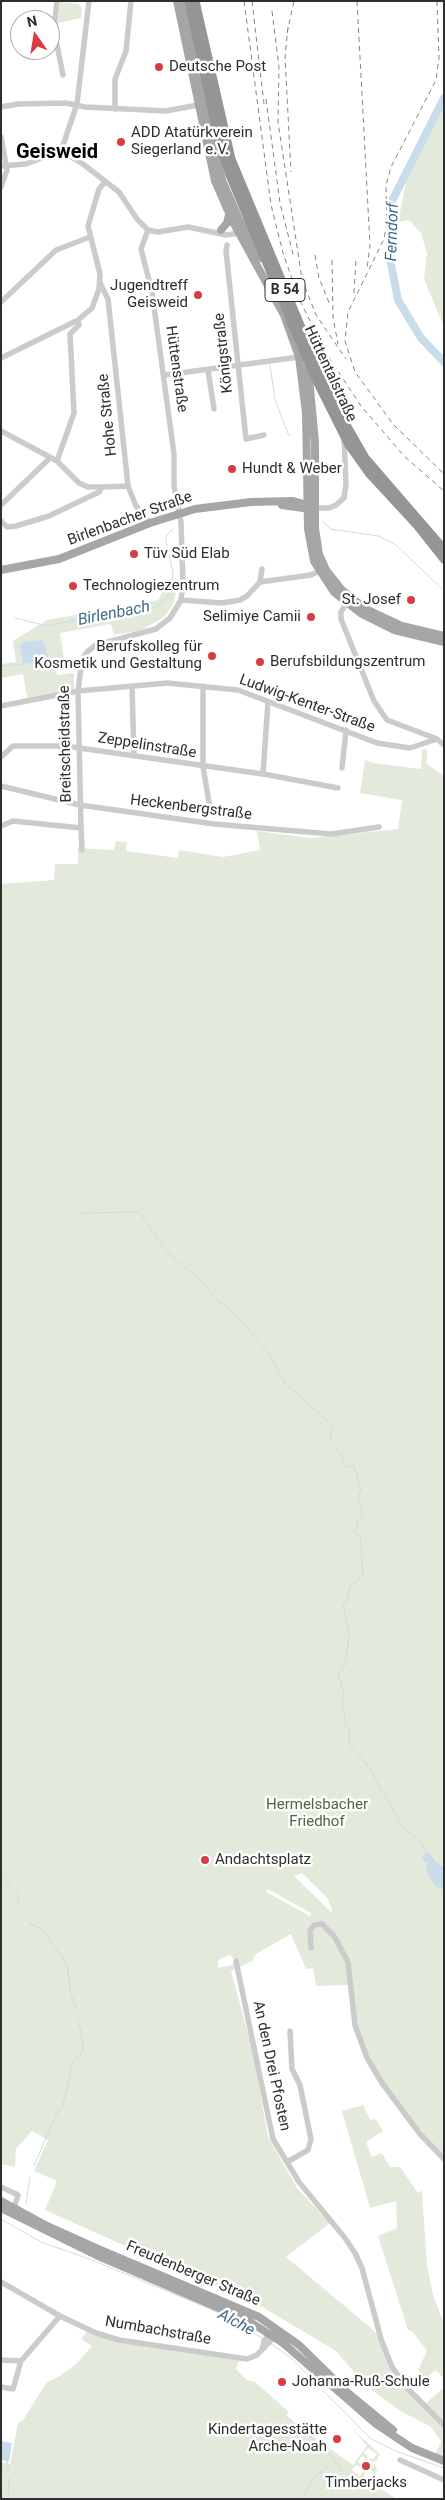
<!DOCTYPE html>
<meta charset="utf-8">
<style>
body{margin:0}
#map{position:relative;width:445px;height:2500px;overflow:hidden;background:#fff;font-family:Roboto,sans-serif}
canvas{display:block}
.frame{position:absolute;inset:0;border:2px solid #2e2e2e;pointer-events:none}
.north{position:absolute;left:10px;top:10px;width:50px;height:50px;box-sizing:border-box;background:#fff;border:1px solid #ababab;border-radius:50%;rotate:347deg;font-size:14px;font-weight:700;line-height:20px;text-align:center;color:#2e2e2e}
.north::after{content:'';display:block;margin:auto;width:18px;height:22px;background:#d83c42;clip-path:polygon(50% 0,100% 100%,50% 72%,0 100%)}
</style>
<div id="map">
<canvas width="445" height="2500"></canvas>
<div class="frame"></div>
<div class="north">N</div>
</div>
<script>
const g = document.querySelector('canvas').getContext('2d');
g.lineJoin = 'round';
function paint(path, color) { g.fillStyle = color; g.fill(path, 'evenodd'); }
const shape = rows => new Path2D(rows.map(r => 'M' + r).join(''));
function trace(path, color, width, dash) { g.strokeStyle = color; g.lineWidth = width; g.lineCap = dash ? 'butt' : 'round'; g.setLineDash(dash || []); g.stroke(path); }
function label(font, color, halo, rows, align = 'center') {
  g.font = font + ' Roboto,sans-serif'; g.lineWidth = 5; g.setLineDash([]); g.textBaseline = 'middle'; g.strokeStyle = halo; g.fillStyle = color; for (const [text, x, y, turn = 0] of rows) {
    g.save(); g.translate(x, y); g.rotate((+turn || 0) * Math.PI / 180); g.textAlign = isNaN(turn) ? turn : align; if (halo) g.strokeText(text, 0, 0); g.fillText(text, 0, 0); g.restore();
  }
}
const green = shape([
 [60,2,78,4,82,8,81,18,58,23],
 [444,105,444,327,424,279,427,253,421,233,409,220,398,222,407,177],
 [169,581,178,585,173,604,164,617,142,630,114,635,111,624,60,633,64,659,55,661,57,675,74,673,74,695,28,702,23,674,1,678,1,664,16,662,13,641,47,620,158,600],
 [427,749,427,764,444,776,444,2159,382,2083,360,2041,350,1985,316,1986,313,1968,306,1969,291,1934,256,1954,252,1961,231,1971,254,2056,268,2137,297,2188,330,2223,286,2257,371,2328,381,2339,392,2367,424,2405,444,2387,444,2417,440,2421,444,2425,444,2461,434,2458,441,2441,431,2427,399,2410,365,2385,336,2351,264,2308,45,2210,57,2181,34,2171,48,2140,32,2131,16,2149,15,2167,1,2164,1,884,54,880,55,864,78,864,78,848,114,850,116,841,127,842,126,851,178,858,179,850,223,857,260,850,257,831,310,838,398,829,402,800,360,793,365,760,373,763,421,769,422,750],
 [302,1873,328,1899,332,1911,331,1912,294,1876],
 [268,1889,311,1913,310,1916,266,1892],
 [230,1955,236,1961,232,1965,218,1968,218,1960],
 [363,2105,370,2120,376,2119,383,2131,366,2142,372,2157,382,2153,390,2167,400,2167,418,2193,422,2191,427,2266,433,2295,444,2323,444,2379,436,2370,425,2378,418,2370,427,2351,412,2331,408,2330,378,2236,397,2228,396,2201,370,2208,342,2111],
 [88,2330,107,2338,240,2359,236,2369,247,2380,255,2382,289,2412,286,2415,298,2426,353,2465,367,2446,353,2430,380,2454,376,2461,373,2462,368,2458,373,2459,377,2454,368,2448,364,2453,368,2456,366,2459,362,2456,358,2462,366,2468,370,2462,367,2459,372,2462,372,2464,366,2469,356,2465,352,2470,360,2476,364,2471,361,2468,365,2471,364,2479,370,2482,374,2472,368,2469,366,2473,367,2470,375,2465,377,2470,372,2484,397,2499,1,2499,1,2462,10,2464,18,2423,23,2420,47,2382,60,2376,76,2364,92,2346,81,2339]
]);
const water = shape([
 [41,640,44,642,48,658,46,661,23,664,20,645,24,642],
 [427,1853,430,1853,435,1861,444,1868,444,1890,435,1886,427,1873,426,1867,428,1862,424,1861,422,1856],
 [1,2441,12,2443,9,2462,1,2460]
]);
const stream = shape([
 [270,365,275,400,289,436],
 [322,521,331,529,378,536,395,544,444,591],
 [15,618,47,626,102,614,131,613,154,608,167,598,171,589,173,573,166,541,166,536,173,529],
 [1,666,23,664],
 [78,1213,139,1212,166,1251,199,1279,218,1301,232,1311,244,1324,271,1357,284,1382,333,1426,330,1433,331,1440],
 [334,1447,342,1456,345,1467,354,1466,361,1489,358,1500,361,1506,362,1516,358,1520,355,1533,360,1536,363,1573,355,1584,351,1584,347,1601,343,1604,349,1635,345,1665,338,1675,344,1693,342,1702,346,1726,350,1732,349,1744,368,1766,403,1827,422,1844,427,1853],
 [1,1875,19,1895,18,1902],
 [29,1923,44,1931,67,1964,71,1995,77,2009],
 [34,2166,56,2115,63,2105,73,2061,81,2055,83,2048,81,2032,77,2020],
 [26,2204,30,2177],
 [1,2219,41,2242,92,2260,215,2311,264,2339],
 [271,2344,290,2357,371,2439,398,2452,444,2468],
 [287,2417,329,2453,342,2470],
 [288,2447,296,2436],
 [7,2462,9,2471],
 [8,2499,9,2478],
 [302,2499,313,2479,328,2466]
]);
const river = shape([
 [444,98,392,201,390,259,398,300,421,338,444,362]
]);
const minor = shape([
 [57,1,54,30,63,75],
 [1,107,18,104,66,103,85,107,166,111,198,105],
 [115,109,115,79,126,51,131,1],
 [1,137,7,170,1,187],
 [61,151,77,104,89,1],
 [1,166,26,164,61,151,83,164,119,192,137,219,148,230,158,232,188,227,226,235,239,233,241,230],
 [227,245,226,251,246,439,264,435],
 [100,283,108,299,128,486,136,506,150,523],
 [1,302,56,250,90,237],
 [1,358,78,320,92,308,99,289,100,274,88,226,99,189,105,182],
 [208,370,214,409],
 [165,375,299,357],
 [1,431,57,461,79,483,88,487,102,487],
 [57,461,74,413,70,334,79,325,78,320],
 [1,505,50,458],
 [315,508,329,508,336,505,344,498,346,484,344,438],
 [1,521,7,527,16,526,49,516,99,492,102,487,128,486],
 [260,582,311,575,319,571],
 [349,599,341,612,341,619,374,701,387,720,437,739,444,745],
 [181,600,222,603,240,600,247,596,260,582,262,569],
 [132,686,134,756],
 [203,686,203,767,210,808],
 [1,706,78,691,167,683,238,690,377,743,410,748,437,739],
 [1,757,13,746,65,746,263,774,338,788],
 [342,768,346,730],
 [263,774,268,702],
 [1,786,80,805,214,824,331,834,379,827],
 [1,826,13,821,81,828,78,691,82,659,87,652,96,645,156,629,170,618,181,600,183,584,181,522,174,486,174,454,152,292,141,249,148,230],
 [81,828,82,850],
 [311,1948,310,1931,314,1925,322,1924,334,1936,348,1962,355,2025,367,2058,382,2083,420,2134,444,2159],
 [236,1961,273,2139,299,2182,345,2238,355,2253,362,2268,381,2339,392,2367,408,2389,444,2425],
 [287,2162,308,2150,311,2139,300,2085,292,2069,290,2031],
 [1,2187,18,2195,14,2208],
 [1,2282,60,2316,96,2333,119,2340,247,2359,257,2355,276,2335],
 [262,2350,264,2341,271,2332],
 [1,2360,21,2361,60,2316],
 [1,2387,13,2389,21,2361],
 [400,2460,444,2480]
]);
const major = shape([
 [177,1,215,181,232,220,284,315,299,357,306,413,308,529,314,561,334,592,362,614,394,630,444,642],
 [183,1,222,180,239,219,261,258],
 [221,230,227,223,229,215],
 [308,367,315,442,315,528,319,554,326,570,341,589,366,609,402,626,444,636],
 [282,505,310,509],
 [1,570,59,559,150,523,195,509,251,502,293,501,311,506],
 [1,2201,47,2226,98,2249,259,2317,299,2345,348,2393,393,2430],
 [1,2208,96,2255,247,2320,283,2343,376,2424,412,2448,444,2461]
]);
const highway = shape([
 [349,445,369,473,417,525,444,559]
]);
const rail = shape([
 [244,1,271,205,283,253,299,299,328,356,361,406,404,456,444,491],
 [252,1,264,104],
 [357,1,370,245,367,269],
 [437,1,439,58,436,80,391,167,386,185,387,223,384,239,348,312,345,341,355,372,393,424,444,474],
 [272,11,279,67,278,122,302,279,316,315,346,359],
 [288,27,285,57,291,172],
 [287,33,294,1],
 [266,99,280,203,294,258],
 [315,255,319,278,330,305],
 [332,260,333,317,338,344],
 [354,293,356,259]
]);
const highwayBridge = shape([
 [189,1,219,142,230,175,313,373,349,445],
 [195,1,231,159,329,395,365,458,441,546]
]);
const markers = [
 [159,67,5,"#d83c42"],
 [121,142,5,"#d83c42"],
 [198,295,5,"#d83c42"],
 [232,469,5,"#d83c42"],
 [134,554,5,"#d83c42"],
 [73,586,5,"#d83c42"],
 [411,600,5,"#d83c42"],
 [311,617,5,"#d83c42"],
 [212,656,5,"#d83c42"],
 [260,662,5,"#d83c42"],
 [205,1860,5,"#d83c42"],
 [282,2382,5,"#d83c42"],
 [337,2439,5,"#d83c42"],
 [366,2466,5,"#d83c42"]
];
const shields = [
 [285,290,40]
];
const shieldNames = [
 ["B 54",285,290]
];
const poiNames = [
 ["Deutsche Post",169,67],
 ["ADD Atatürkverein",131,133],
 ["Siegerland e.V.",131,150],
 ["Jugendtreff",188,286,"right"],
 ["Geisweid",188,303,"right"],
 ["Hundt & Weber",242,469],
 ["Tüv Süd Elab",144,554],
 ["Technologiezentrum",83,586],
 ["St. Josef",401,600,"right"],
 ["Selimiye Camii",301,617,"right"],
 ["Berufskolleg für",202,647,"right"],
 ["Kosmetik und Gestaltung",202,664,"right"],
 ["Berufsbildungszentrum",270,662],
 ["Andachtsplatz",215,1860],
 ["Johanna-Ruß-Schule",292,2382],
 ["Kindertagesstätte",327,2430,"right"],
 ["Arche-Noah",327,2447,"right"],
 ["Timberjacks",366,2483,"center"]
];
const streetNames = [
 ["Königstraße",224,353,-96],
 ["Hüttenstraße",176,369,82],
 ["Hüttentalstraße",330,374,65],
 ["Hohe Straße",108,415,-96],
 ["Birlenbacher Straße",130,519,-20],
 ["Ludwig-Kenter-Straße",307,704,20],
 ["Breitscheidstraße",66,744,-91],
 ["Zeppelinstraße",147,746,9],
 ["Heckenbergstraße",191,808,7],
 ["An den Drei Pfosten",271,2066,78],
 ["Freudenberger Straße",193,2274,23],
 ["Numbachstraße",158,2331,10]
];
const parkNames = [
 ["Hermelsbacher",317,1805],
 ["Friedhof",317,1822]
];
const waterNames = [
 ["Ferndorf",393,232,-88],
 ["Birlenbach",114,614,-11],
 ["Alche",236,2323,28]
];
const districtNames = [
 ["Geisweid",57,153]
];
paint(green, '#e3eadc');
paint(water, '#c9dce9');
trace(stream, '#c9dce9', 1);
trace(river, '#c9dce9', 8);
trace(minor, '#cbcbcb', 5.5);
trace(major, '#a6a6a6', 8);
trace(highway, '#959595', 9);
trace(rail, '#838383', 1, [5, 4]);
trace(highwayBridge, '#959595', 9);
for (const [x, y, r, color] of markers) { const dot = new Path2D(); dot.arc(x, y, r, 0, 2 * Math.PI); g.fillStyle = color; g.fill(dot); trace(dot, '#fff', 2); }
for (const [x, y, w] of shields) { const box = new Path2D(); box.roundRect(x - w / 2, y - 11.5, w, 23, 4); g.fillStyle = '#fff'; g.fill(box); trace(box, '#2e2e2e', 1); }
label('bold 14px', '#2e2e2e', null, shieldNames);
label('15px', '#2e2e2e', '#fff', poiNames, 'left');
label('15px', '#2e2e2e', '#fff', streetNames);
label('15px', '#50663e', '#fff', parkNames);
label('italic 16px', '#416b8a', '#fff', waterNames);
label('bold 20px', '#000', '#fff', districtNames);
</script>
